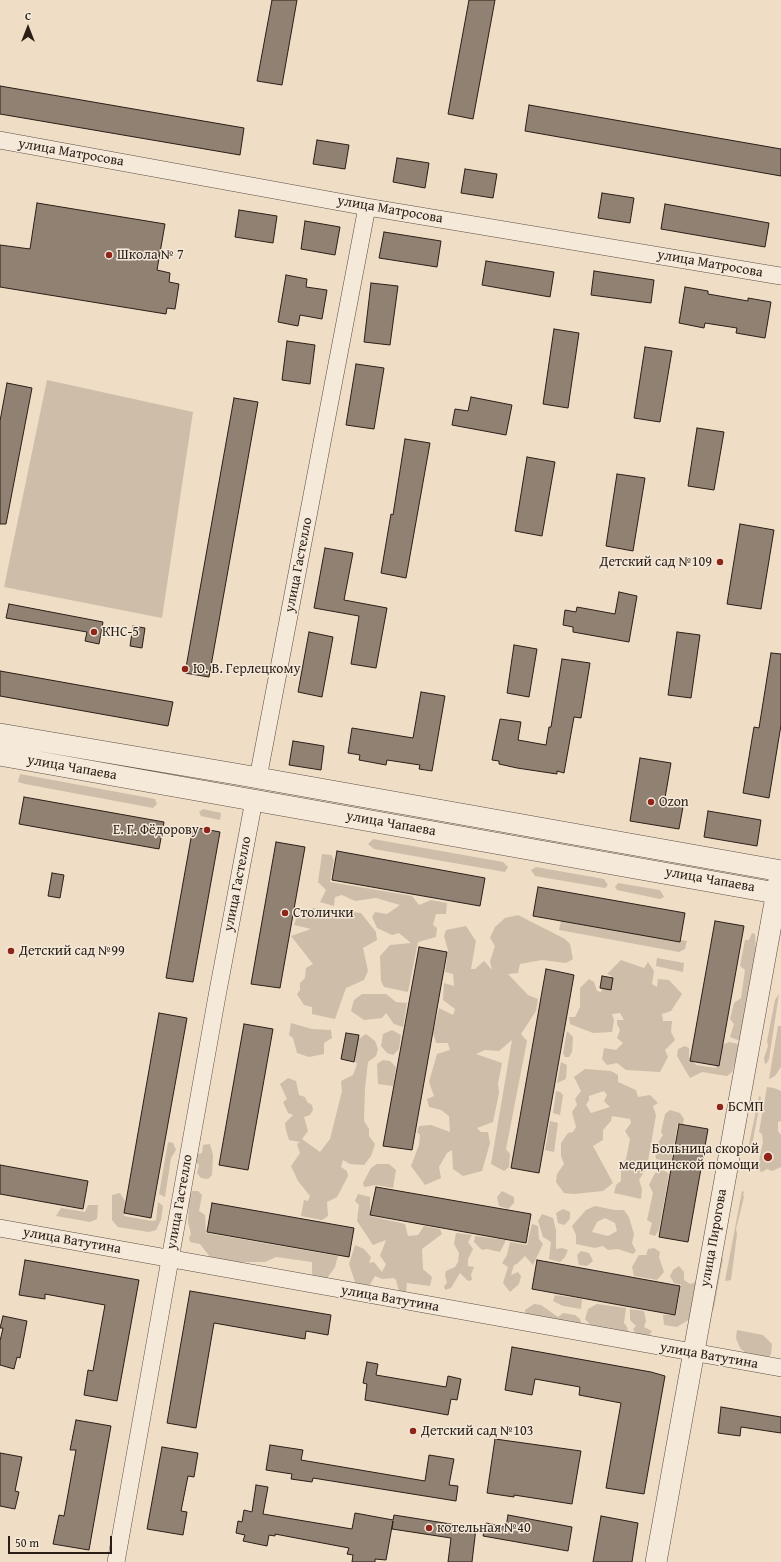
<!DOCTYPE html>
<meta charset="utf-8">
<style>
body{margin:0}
#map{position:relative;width:781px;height:1562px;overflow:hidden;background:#efddc6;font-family:"Gentium Book Plus",serif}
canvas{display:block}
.north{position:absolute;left:8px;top:8px;width:40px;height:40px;-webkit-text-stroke:3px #f5e9da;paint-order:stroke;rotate:0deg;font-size:11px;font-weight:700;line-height:16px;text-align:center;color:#2a1e17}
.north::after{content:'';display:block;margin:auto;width:14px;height:18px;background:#2a1e17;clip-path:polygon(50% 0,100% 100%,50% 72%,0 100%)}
.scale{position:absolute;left:8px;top:1536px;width:104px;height:18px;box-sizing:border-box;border:2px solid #2a1e17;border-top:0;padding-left:5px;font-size:12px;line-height:14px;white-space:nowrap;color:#2a1e17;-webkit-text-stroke:3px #f5e9da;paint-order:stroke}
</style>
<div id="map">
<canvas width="781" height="1562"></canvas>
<div class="north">С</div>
<div class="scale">50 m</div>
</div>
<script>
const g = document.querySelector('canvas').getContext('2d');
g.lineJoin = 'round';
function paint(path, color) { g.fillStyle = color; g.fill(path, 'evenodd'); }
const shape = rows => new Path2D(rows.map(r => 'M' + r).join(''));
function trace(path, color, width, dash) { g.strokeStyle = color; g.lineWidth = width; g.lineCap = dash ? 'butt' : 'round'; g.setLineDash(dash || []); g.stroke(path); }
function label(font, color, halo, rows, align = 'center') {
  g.font = font + ' "Gentium Book Plus",serif'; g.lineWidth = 3; g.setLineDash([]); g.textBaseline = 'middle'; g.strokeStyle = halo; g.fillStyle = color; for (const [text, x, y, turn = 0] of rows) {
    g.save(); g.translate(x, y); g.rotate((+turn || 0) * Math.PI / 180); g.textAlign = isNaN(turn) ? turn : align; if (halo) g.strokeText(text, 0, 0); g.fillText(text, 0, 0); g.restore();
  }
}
const green = shape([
 [47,380,193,412,162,618,4,587],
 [20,774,155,799,157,804,153,808,25,784,18,782],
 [203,809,221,813,220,820,201,816,199,812],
 [373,839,503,862,508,867,505,872,374,849,368,844],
 [322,854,331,855,334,860,330,882,412,896,419,905,431,900,447,903,446,914,436,914,433,925,437,928,436,937,418,942,408,992,384,987,381,981,380,956,390,945,411,943,399,933,392,935,377,928,372,917,375,912,387,914,400,905,376,898,355,901,342,895,335,897,334,906,320,902,326,890,318,882],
 [536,867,604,879,608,885,605,888,535,876,531,870],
 [618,883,660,890,664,897,660,899,617,890,615,887],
 [313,908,361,913,376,932,377,940,363,948,368,971,364,980,346,988,335,1019,312,1014,312,1007,304,1005,297,994,300,990,300,983,305,978,306,968,313,964,291,936,311,929,294,925,297,916],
 [518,915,565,939,570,944,573,959,566,963,542,960,520,964,518,973,508,974,528,995,538,999,536,1011,521,1034,527,1041,506,1149,510,1154,509,1167,504,1171,491,1164,512,1040,499,1051,485,1050,476,1054,502,1063,498,1084,499,1093,493,1122,477,1128,481,1132,488,1132,490,1143,482,1171,463,1176,453,1169,452,1150,447,1153,439,1167,441,1178,425,1185,411,1166,419,1145,420,1135,417,1132,419,1126,431,1125,450,1132,449,1116,441,1110,429,1107,427,1099,434,1096,429,1082,437,1054,450,1050,448,1043,436,1043,433,1032,439,1008,453,1015,455,1009,443,1000,444,983,454,986,453,974,445,972,448,950,444,936,446,930,466,926,476,941,471,969,475,969,484,961,492,970,490,961,495,946,490,938,495,927,505,918],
 [561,921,687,941,685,949,679,952,559,930],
 [752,933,755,934,756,952,740,1041,730,1037,734,1024,730,1019,734,1003,741,998,745,970,740,966,745,940,749,940],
 [657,958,684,963,683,972,656,966],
 [621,960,644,968,648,962,654,971,652,984,657,987,658,979,669,980,682,994,671,1011,662,1014,663,1021,672,1021,671,1032,675,1040,665,1050,668,1057,660,1072,626,1070,617,1063,607,1065,602,1059,604,1048,616,1050,623,1043,617,1038,620,1030,617,1024,617,1020,624,1020,620,1013,612,1014,614,1020,612,1032,593,1033,570,1024,569,1017,575,1017,580,1007,580,988,589,979,594,982,597,991,601,992,605,983,612,976,607,974],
 [362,994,386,994,396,1002,407,1003,403,1027,394,1024,386,1013,382,1018,364,1020,351,1011,354,1000],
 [779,994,769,1059,767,1063,765,1064,764,1058,768,1046,767,1041,775,1000],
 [291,1023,312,1029,331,1030,332,1038,324,1043,324,1054,309,1057,297,1053,293,1038,289,1035],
 [778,1026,781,1026,781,1067,775,1076,769,1079],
 [392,1030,401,1035,399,1049,393,1055,387,1053,381,1046,383,1034],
 [567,1031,573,1037,572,1052,569,1057,565,1057,563,1053],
 [366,1034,375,1041,378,1049,376,1056,368,1062,365,1088,364,1121,369,1129,369,1136,375,1144,371,1156,364,1165,350,1164,343,1160,341,1167,347,1171,348,1176,337,1197,327,1202,328,1216,322,1220,301,1216,304,1200,308,1201,310,1196,298,1181,291,1166,300,1153,297,1144,300,1142,289,1140,286,1130,285,1123,293,1115,288,1113,283,1102,287,1099,280,1084,288,1078,296,1081,299,1095,305,1097,307,1102,312,1105,313,1110,310,1115,304,1117,308,1131,302,1139,320,1152,330,1139,342,1091,341,1081,353,1075,357,1064,351,1056,357,1040],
 [729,1042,738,1044,739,1060,735,1063,732,1072,727,1076,702,1072,690,1078,677,1056,678,1049,685,1046,689,1048,689,1057,696,1065,716,1068,717,1047],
 [383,1060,390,1061,396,1067,393,1086,378,1084,377,1064],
 [561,1062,567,1065,566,1079,557,1083],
 [585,1069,611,1071,618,1075,618,1082,636,1090,638,1097,650,1095,658,1103,653,1106,656,1115,647,1167,639,1180,642,1189,641,1199,614,1193,616,1185,621,1181,621,1165,626,1159,630,1139,625,1131,631,1123,630,1119,612,1116,611,1121,603,1130,603,1140,593,1146,613,1183,603,1191,574,1194,564,1193,556,1182,557,1174,564,1164,561,1156,561,1143,568,1133,573,1132,576,1127,572,1112,577,1105,575,1099,581,1091,574,1077],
 [604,1091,607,1095,604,1101,610,1107,591,1113,586,1105,589,1100,589,1096],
 [767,1087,774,1088,781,1091,781,1121,778,1122,778,1131,781,1135,781,1167,772,1171,767,1169,762,1172,757,1170,763,1142,762,1134,759,1132],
 [556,1091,560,1092,563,1095,560,1115,553,1113],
 [759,1096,761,1097,751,1151,748,1149],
 [670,1110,680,1113,684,1119,683,1124,678,1123,671,1162,656,1159,655,1148,663,1135,661,1132,665,1114],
 [550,1121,558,1123,554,1152,545,1150],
 [168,1142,173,1143,176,1150,171,1158,165,1197,159,1194],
 [210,1144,213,1155,212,1175,208,1179,201,1178,197,1173,199,1165,196,1162,197,1154,202,1153,203,1145],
 [377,1164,389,1164,396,1170,393,1188,376,1185,364,1187,363,1183,371,1168],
 [662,1169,669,1174,659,1230,655,1236,649,1234,652,1223,647,1220,653,1193,649,1185,655,1173],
 [192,1191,198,1191,202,1195,199,1211,205,1215,206,1233,338,1256,335,1267,325,1281,312,1275,312,1262,276,1257,265,1262,235,1262,210,1257,200,1244,190,1242,189,1238,191,1234,188,1222,189,1199],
 [502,1191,514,1197,514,1203,508,1209,499,1206,497,1197],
 [742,1191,744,1192,743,1195,744,1197,736,1229,737,1234,731,1280,725,1281],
 [120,1193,125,1201,124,1216,152,1221,156,1220,158,1202,163,1206,161,1220,156,1230,149,1232,118,1227,112,1220,112,1195],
 [358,1194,370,1197,370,1216,405,1224,408,1236,418,1235,424,1226,440,1229,442,1234,422,1249,423,1269,432,1277,430,1286,407,1283,406,1293,399,1291,396,1280,394,1278,382,1279,375,1276,368,1288,356,1285,349,1264,355,1245,364,1249,371,1257,369,1263,374,1262,382,1272,386,1264,380,1256,386,1240,373,1245,357,1221,359,1205,355,1201],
 [88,1205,98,1205,97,1219,90,1222,56,1216,61,1208,85,1212],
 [595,1206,615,1210,624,1210,629,1217,634,1234,632,1243,636,1251,633,1254,618,1249,608,1250,603,1246,595,1248,576,1244,576,1235,572,1226,586,1210],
 [605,1218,615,1223,617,1231,608,1236,592,1232,597,1222],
 [563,1209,570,1212,570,1219,564,1225,558,1223,556,1213],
 [542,1214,553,1218,556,1230,556,1249,562,1248,568,1250,565,1257,560,1262,549,1259,551,1242,543,1237,538,1221],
 [532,1224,538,1226,539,1239,543,1244,533,1265,525,1256,517,1264,514,1265,511,1275,518,1272,521,1276,519,1284,510,1292,503,1283,508,1267,502,1263,507,1255,510,1242,527,1245],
 [456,1233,472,1235,468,1242,473,1249,468,1259,468,1266,474,1267,471,1274,472,1280,468,1281,460,1273,451,1288,445,1290,444,1286,447,1283,445,1275,446,1271,455,1267,458,1262,459,1253,454,1244],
 [475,1236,506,1240,500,1252,487,1249,482,1250,474,1242],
 [654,1248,660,1252,659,1257,664,1272,657,1280,634,1276,632,1267,639,1255,646,1255,648,1249],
 [581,1251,589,1253,593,1261,587,1266,579,1265,577,1255],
 [719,1252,723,1259,714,1308,711,1312],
 [679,1266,684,1272,684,1280,690,1284,696,1282,693,1317,677,1327,664,1325,663,1315,676,1315,681,1285,674,1283,670,1276,673,1270],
 [555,1295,582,1299,581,1309,563,1306,553,1301],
 [534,1304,541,1305,558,1317,563,1313,575,1315,580,1319,581,1323,577,1330,533,1318,525,1313,525,1310],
 [597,1304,626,1308,624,1323,627,1327,629,1335,603,1346,594,1341,598,1333,585,1319,588,1309],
 [630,1309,644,1311,646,1321,644,1327,652,1331,647,1339,638,1337,633,1329,636,1326,630,1320],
 [737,1330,763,1335,772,1344,771,1354,768,1358,747,1354,740,1348,736,1338]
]);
const building = shape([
 [272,0,297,0,282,85,257,81,272,0],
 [469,0,495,0,473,119,448,114,469,0],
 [0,86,244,128,240,155,0,114,0,86],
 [529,105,781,149,781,176,525,131,529,105],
 [317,140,349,145,345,169,313,164,317,140],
 [397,158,429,163,425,188,393,182,397,158],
 [465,169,497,174,493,198,461,193,465,169],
 [602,193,634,198,630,223,598,218,602,193],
 [37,203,165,224,157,270,170,273,169,282,179,284,175,309,167,308,166,314,0,287,0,245,30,249,37,203],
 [665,204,769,223,765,247,661,229,665,204],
 [239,210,277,216,273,243,235,237,239,210],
 [305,221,340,227,335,255,301,249,305,221],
 [384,232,441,241,437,267,379,258,384,232],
 [486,261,554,272,550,297,482,285,486,261],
 [594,271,654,280,651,303,591,295,594,271],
 [286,275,307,279,306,287,327,290,322,319,300,315,298,326,278,322,286,275],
 [371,283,398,286,390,345,364,342,371,283],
 [685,287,708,291,708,294,748,301,748,298,771,302,765,338,736,333,737,328,705,323,704,328,679,323,685,287],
 [554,329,579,333,568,408,543,404,554,329],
 [287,341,315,345,310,384,282,380,287,341],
 [645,347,672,351,660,422,634,418,645,347],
 [356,364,384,368,374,429,346,425,356,364],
 [7,383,32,388,6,524,0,524,0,421,7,383],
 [471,397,512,405,506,435,452,425,455,409,468,411,471,397],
 [234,398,258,402,209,677,185,673,234,398],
 [697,428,724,432,714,490,688,486,697,428],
 [405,439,430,443,406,578,381,573,391,514,393,515,405,439],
 [527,457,555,462,542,536,515,531,527,457],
 [617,474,645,478,633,551,606,546,617,474],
 [740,524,774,530,761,609,727,604,740,524],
 [325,548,353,553,344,600,387,608,376,668,351,664,359,616,314,608,325,548],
 [619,592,637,596,629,642,573,632,573,627,563,625,565,610,576,612,577,607,615,614,619,592],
 [9,604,103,622,99,644,85,641,87,632,6,618,9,604],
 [133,626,145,628,142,648,130,646,133,626],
 [309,632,333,637,322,697,298,692,309,632],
 [677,632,700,635,691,698,668,695,677,632],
 [514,645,537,649,529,697,507,693,514,645],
 [771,653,781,654,781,725,769,798,743,793,754,727,759,728,771,653],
 [562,659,590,663,581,718,574,717,564,773,557,771,557,774,517,768,499,764,499,761,492,760,500,719,521,722,518,740,546,745,549,727,551,727,562,659],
 [0,671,173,702,168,726,0,696,0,671],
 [421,692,445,696,432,771,419,769,420,765,387,760,386,765,359,760,360,755,348,753,352,728,413,738,421,692],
 [293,741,324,746,321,770,289,765,293,741],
 [640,758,671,763,665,798,684,801,679,829,630,821,640,758],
 [24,797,164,822,159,849,19,824,24,797],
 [708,811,761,820,757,846,704,837,708,811],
 [193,827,220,832,193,982,166,978,193,827],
 [276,842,305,847,280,988,251,984,276,842],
 [337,851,485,878,480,906,332,880,337,851],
 [52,873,64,875,60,898,48,896,52,873],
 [538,887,685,913,680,942,533,916,538,887],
 [715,921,744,926,719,1066,690,1061,715,921],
 [419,947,447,952,412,1150,383,1146,419,947],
 [546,969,574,975,539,1173,511,1168,546,969],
 [602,976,613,978,611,990,600,988,602,976],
 [159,1013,187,1018,151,1218,124,1213,159,1013],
 [244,1024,273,1029,248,1170,219,1165,244,1024],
 [346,1033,359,1035,354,1062,341,1059,346,1033],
 [679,1124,708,1129,688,1242,659,1237,679,1124],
 [0,1165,88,1181,83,1209,0,1194,0,1165],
 [376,1187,531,1214,526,1243,370,1215,376,1187],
 [212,1203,354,1228,349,1257,207,1232,212,1203],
 [25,1260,139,1280,117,1401,84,1395,88,1370,93,1371,105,1305,45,1294,45,1299,19,1295,25,1260],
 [537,1260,680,1286,675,1315,532,1289,537,1260],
 [190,1291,331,1315,328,1335,306,1331,305,1339,214,1323,196,1428,167,1423,190,1291],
 [3,1316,27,1321,20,1358,17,1357,14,1369,0,1365,0,1341,3,1328,0,1328,3,1316],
 [512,1347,651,1372,665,1376,644,1494,606,1488,621,1403,579,1395,580,1387,535,1379,532,1395,505,1390,512,1347],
 [367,1362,378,1364,376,1375,446,1387,448,1376,461,1379,457,1400,451,1399,448,1415,365,1400,367,1384,363,1383,367,1362],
 [721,1407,781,1417,781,1433,741,1427,740,1436,718,1433,721,1407],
 [76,1420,111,1426,89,1550,53,1544,59,1515,64,1516,76,1450,70,1450,76,1420],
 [495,1439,581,1451,572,1504,514,1495,514,1497,487,1493,495,1439],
 [270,1445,303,1450,301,1460,425,1481,429,1455,454,1459,449,1485,458,1486,456,1501,313,1478,312,1482,291,1479,292,1474,266,1470,270,1445],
 [162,1447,198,1453,194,1477,188,1476,181,1511,187,1512,183,1535,147,1529,162,1447],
 [0,1453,22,1457,15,1491,19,1492,15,1509,0,1506,0,1453],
 [256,1485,268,1487,263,1514,352,1529,355,1513,393,1520,394,1515,476,1528,472,1562,448,1562,451,1538,392,1529,393,1521,386,1560,375,1559,375,1562,352,1562,353,1555,347,1554,349,1548,275,1534,275,1536,269,1535,267,1546,243,1541,245,1535,236,1533,238,1521,242,1522,244,1510,252,1512,256,1485],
 [508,1515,572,1527,568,1551,483,1536,486,1523,506,1527,508,1515],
 [601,1516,638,1523,632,1562,593,1562,601,1516]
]);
const minor = shape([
 [0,140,367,207,781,276],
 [258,778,367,207],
 [0,1228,781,1368],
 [116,1562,217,996,254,800]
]);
const tertiary = shape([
 [0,734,236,774,781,871],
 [0,755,781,894],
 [656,1562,779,880]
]);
const markers = [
 [109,255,4,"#8f2418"],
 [720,562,4,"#8f2418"],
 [94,632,4,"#8f2418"],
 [185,669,4,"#8f2418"],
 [651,802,4,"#8f2418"],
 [207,830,4,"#8f2418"],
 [285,913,4,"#8f2418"],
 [11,951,4,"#8f2418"],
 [720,1107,4,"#8f2418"],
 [768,1157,5,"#8f2418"],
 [413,1431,4,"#8f2418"],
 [429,1528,4,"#8f2418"]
];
const streetNames = [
 ["улица Матросова",71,153,10],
 ["улица Матросова",390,210,10],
 ["улица Матросова",710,264,10],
 ["улица Гастелло",299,565,-79],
 ["улица Чапаева",72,768,10],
 ["улица Чапаева",391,824,10],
 ["улица Чапаева",710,880,10],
 ["улица Гастелло",238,884,-79],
 ["улица Гастелло",180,1202,-80],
 ["улица Пирогова",714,1238,-80],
 ["улица Ватутина",72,1241,10],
 ["улица Ватутина",390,1299,10],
 ["улица Ватутина",709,1356,10]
];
const poiNames = [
 ["Школа № 7",117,255],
 ["Детский сад №109",712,562,"right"],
 ["КНС-5",102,632],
 ["Ю. В. Герлецкому",193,669],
 ["Ozon",659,802],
 ["Е. Г. Фёдорову",199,830,"right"],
 ["Столички",293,913],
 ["Детский сад №99",19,951],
 ["БСМП",728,1107],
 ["Больница скорой",759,1149,"right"],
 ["медицинской помощи",759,1165,"right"],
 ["Детский сад №103",421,1431],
 ["котельная №40",437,1528]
];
paint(green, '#cebda8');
paint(building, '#908172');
trace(building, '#2a1e17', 1);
trace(minor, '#5b4e43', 18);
trace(tertiary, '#5b4e43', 22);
trace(minor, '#f5e9da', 17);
trace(tertiary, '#f5e9da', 21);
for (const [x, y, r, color] of markers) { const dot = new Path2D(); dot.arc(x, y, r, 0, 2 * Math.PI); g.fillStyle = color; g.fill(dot); trace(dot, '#f5e9da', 1.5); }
label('14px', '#2a1e17', '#f5e9da', streetNames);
label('14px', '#2a1e17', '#f5e9da', poiNames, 'left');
</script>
